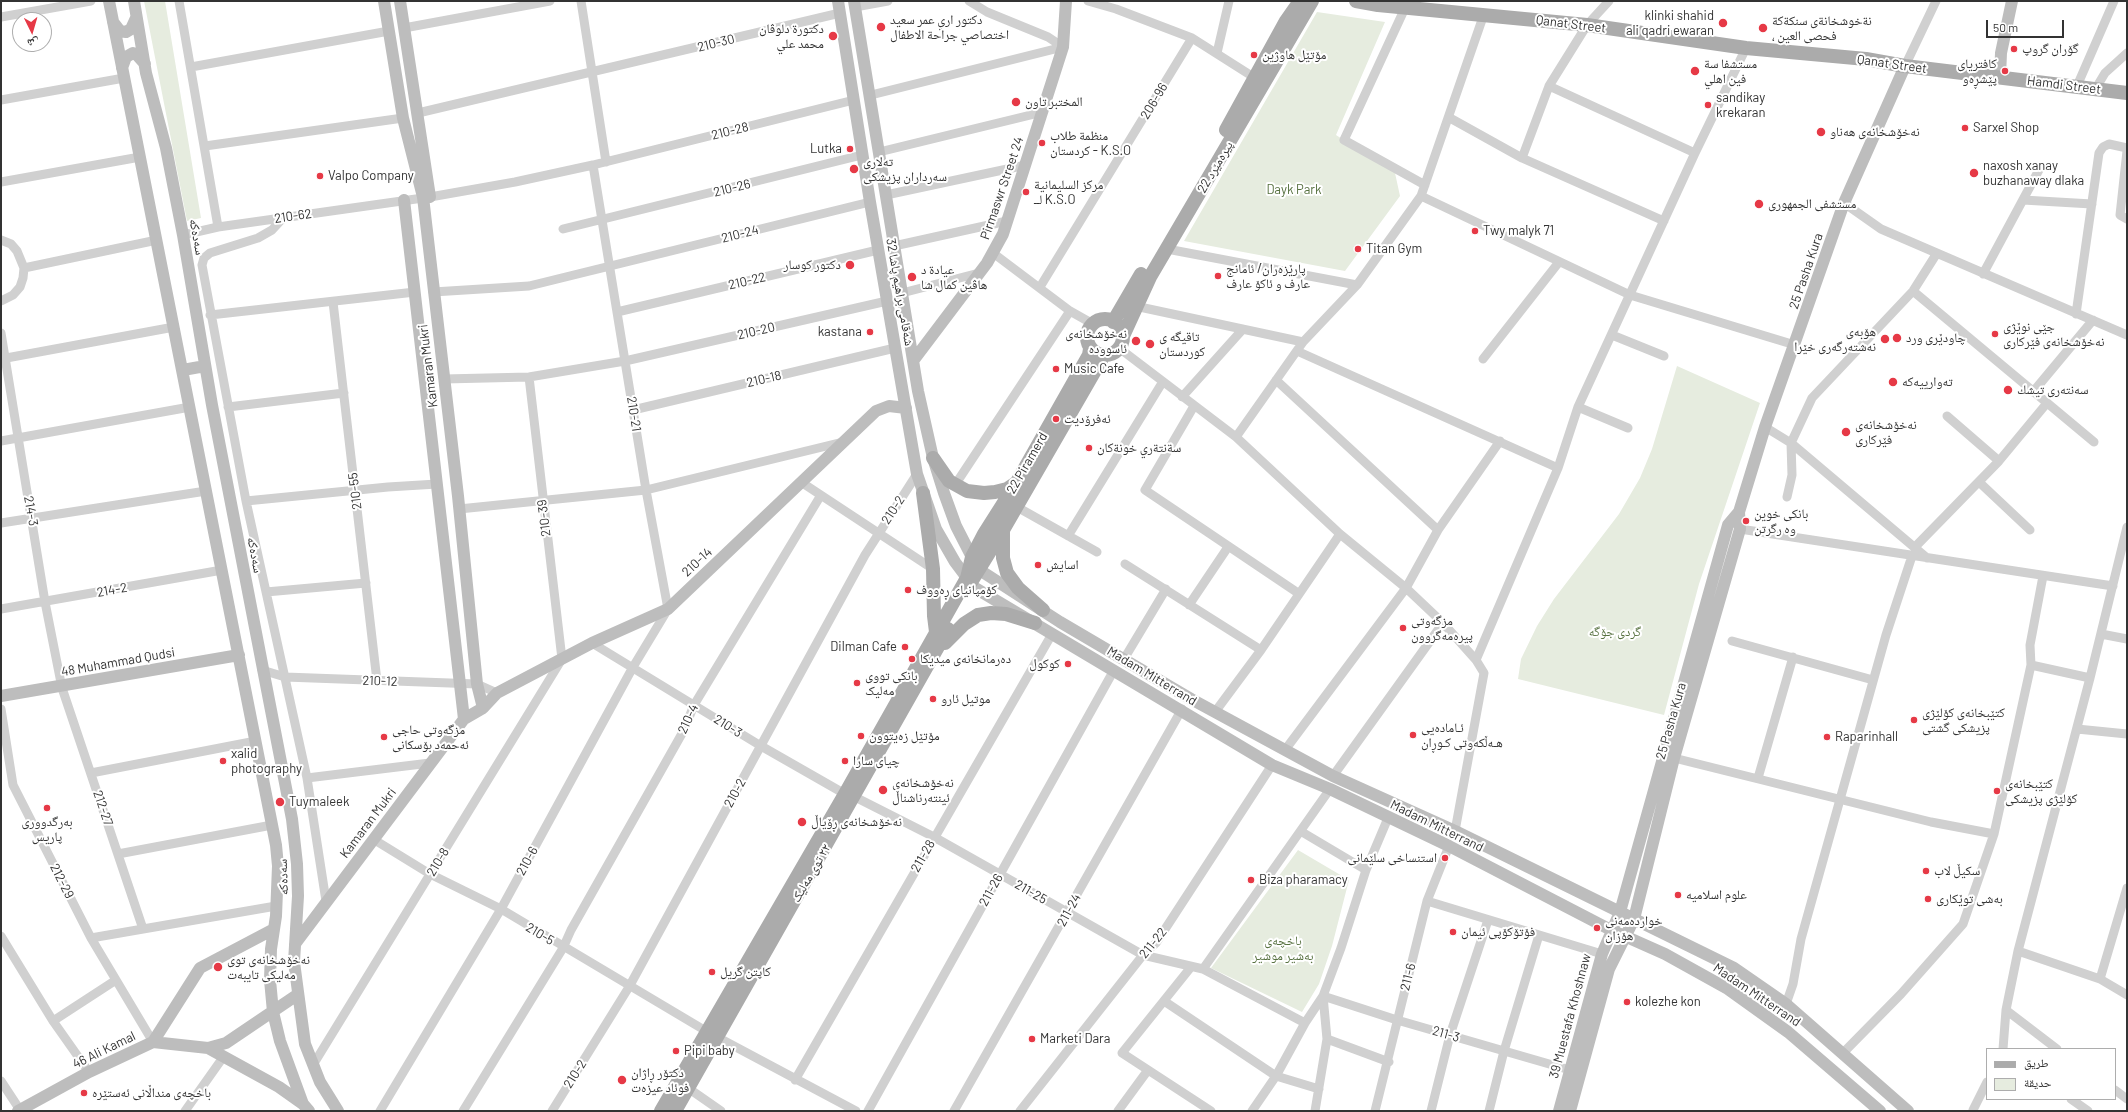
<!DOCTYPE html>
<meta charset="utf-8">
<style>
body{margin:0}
#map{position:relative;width:2128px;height:1112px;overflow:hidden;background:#fff;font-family:Barlow,"Noto Naskh Arabic",sans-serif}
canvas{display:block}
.frame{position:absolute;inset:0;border:2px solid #333;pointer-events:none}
.legend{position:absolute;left:1986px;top:1048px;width:130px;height:52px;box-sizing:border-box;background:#fff;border:1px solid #adadad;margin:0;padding:5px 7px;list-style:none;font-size:12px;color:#333}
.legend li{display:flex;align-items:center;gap:8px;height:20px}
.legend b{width:20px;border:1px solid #adadad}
.north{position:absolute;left:12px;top:12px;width:40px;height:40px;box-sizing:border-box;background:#fff;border:1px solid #adadad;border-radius:50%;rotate:175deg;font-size:11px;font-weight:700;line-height:16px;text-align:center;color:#333}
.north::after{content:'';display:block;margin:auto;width:14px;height:18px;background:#e63946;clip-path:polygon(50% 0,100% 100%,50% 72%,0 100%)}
.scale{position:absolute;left:1986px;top:20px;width:78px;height:18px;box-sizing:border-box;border:2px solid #333;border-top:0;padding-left:5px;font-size:12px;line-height:14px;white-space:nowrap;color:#333;-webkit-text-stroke:3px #fff;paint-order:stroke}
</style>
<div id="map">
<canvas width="2128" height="1112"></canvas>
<div class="frame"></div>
<ul class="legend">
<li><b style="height:5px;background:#ababab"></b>طريق</li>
<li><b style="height:11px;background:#e6ecdf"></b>حديقة</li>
</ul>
<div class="north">ش</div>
<div class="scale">50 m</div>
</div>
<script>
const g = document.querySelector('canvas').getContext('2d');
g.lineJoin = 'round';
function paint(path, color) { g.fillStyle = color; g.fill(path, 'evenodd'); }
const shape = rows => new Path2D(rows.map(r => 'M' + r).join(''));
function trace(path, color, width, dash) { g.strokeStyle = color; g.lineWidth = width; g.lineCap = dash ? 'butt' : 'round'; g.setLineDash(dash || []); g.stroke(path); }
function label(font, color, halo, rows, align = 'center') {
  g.font = font + ' Barlow,"Noto Naskh Arabic",sans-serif'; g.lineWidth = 4; g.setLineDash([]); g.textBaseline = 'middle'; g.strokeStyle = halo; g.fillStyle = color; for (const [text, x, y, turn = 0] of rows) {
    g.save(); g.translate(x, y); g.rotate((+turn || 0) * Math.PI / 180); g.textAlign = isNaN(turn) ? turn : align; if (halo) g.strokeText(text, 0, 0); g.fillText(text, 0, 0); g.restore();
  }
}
const green = shape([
 [144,1,165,1,201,218,187,221],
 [1317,12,1385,22,1336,135,1395,173,1400,196,1345,271,1184,241],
 [1677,366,1760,403,1699,584,1664,715,1518,679,1521,659,1537,626,1554,599,1619,514,1640,478,1652,449],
 [1298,850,1349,880,1332,946,1319,984,1302,1012,1211,968]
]);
const street = shape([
 [179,1,218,227],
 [581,1,606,162],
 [969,1,987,12,1048,37,1063,47],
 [1088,1,1116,9,1192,38,1255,78],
 [855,7,888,1],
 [1405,8,1344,140,1425,185],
 [1,17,91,1],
 [404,28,550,1],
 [1217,53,1229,1],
 [1905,66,1936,1],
 [191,67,389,31],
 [1549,86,1695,153],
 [2077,86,2114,1],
 [2096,88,2105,73,2127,53],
 [871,95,1063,47],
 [1,100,124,78],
 [418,113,840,13],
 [1450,118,1522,158,1664,221],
 [205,146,403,118],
 [2127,151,2120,215,2127,219],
 [879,152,1043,112],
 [1522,158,1549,86,1587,25,1609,1],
 [1,182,140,157],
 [886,195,1026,165],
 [1421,196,1630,295,1795,345],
 [2023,200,2092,204],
 [1844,203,1881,229,2127,335],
 [283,218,272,230,258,238,210,253,204,258,202,265,246,501,307,778,326,901],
 [563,229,862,155],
 [183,235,218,227,430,197,515,182,593,165,854,100],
 [1,240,11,244,17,251,24,268,23,278,20,287,13,295,1,301],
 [894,246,1007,221],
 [1167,249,1357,285],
 [993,253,1070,311,1093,324],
 [24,268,157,240],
 [1983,274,2040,168],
 [1040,287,1192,38],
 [1913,291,2094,442],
 [433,292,529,286,870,202],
 [902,293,979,273],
 [333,302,377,681],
 [1135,306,1303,342],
 [617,312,878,250],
 [2076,314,2099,153,2103,147,2109,144,2127,148],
 [210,315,415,292],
 [1,333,45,602,62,688,143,929],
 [1612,335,1664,356],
 [1119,348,1236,437,1340,534,1406,588,1443,623,1476,660,1484,673,1455,831],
 [1297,351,1558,468],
 [1,359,174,327],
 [1483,359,1559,262],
 [444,379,529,377,625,361,887,301],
 [1276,380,1438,530],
 [2033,392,2093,320],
 [1182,397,1243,329],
 [1194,406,1145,490,1298,593],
 [228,407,344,393],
 [1578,407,1628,428],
 [633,410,895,348],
 [1947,416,1999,461],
 [1765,427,1791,443,1927,558],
 [1236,437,1303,342,1357,285,1421,196,1484,14],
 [1,441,190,407],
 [801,482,933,569],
 [1979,482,2030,530],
 [955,485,1070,311],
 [1787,497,1792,475,1791,443,1812,398,1913,291,1937,253],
 [246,501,388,487,437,484],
 [1017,507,1097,552],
 [459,509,646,490,843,442],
 [1,523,206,491],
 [1740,529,2113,586],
 [1068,536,1162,383],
 [1915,547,1999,461,2047,403],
 [1125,564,1261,650,1340,534],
 [266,592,366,583],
 [1189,605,1228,547],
 [1,609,222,570],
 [2101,634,2127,639],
 [1732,641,1873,680],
 [592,643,761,746,845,794],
 [1124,659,1166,589],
 [1476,660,1558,468,1578,407,1695,153,1746,48],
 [2031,665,2090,678],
 [262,670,285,677,477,684,497,693],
 [1,709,13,785,91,938,153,1042],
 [1215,712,1261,650],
 [2077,729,2127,734],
 [1285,750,1406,588,1438,530,1500,441],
 [1674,758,1931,822,1994,834],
 [91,773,256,741],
 [1333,776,1443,623],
 [307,778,430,763],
 [1758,778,1793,657],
 [855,797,934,837,1143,955,1203,969,1305,1023],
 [1302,832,1366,870],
 [373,839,430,874,501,909,706,1031],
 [118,854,272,825],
 [1427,901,1602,954],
 [1,936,53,1021,89,1072],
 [91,938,276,906],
 [2018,951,2100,979,2127,995],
 [1191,967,1122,1053,1211,1111],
 [1203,969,1330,789],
 [2100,979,2127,888],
 [1323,996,1397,1020,1570,1070],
 [1164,1001,1276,1076,1319,1089],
 [1786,1004,1793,984,1801,939,1886,635,1912,556],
 [2006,1010,2057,1049],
 [53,1021,116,980],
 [717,1037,856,1111],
 [1327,1039,1389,1062],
 [2003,1049,2006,1010,2018,951,2090,678,2127,527],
 [1842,1054,1901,994,1963,924,1994,834,2031,665,2030,645,2043,576],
 [313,1065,562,659,529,377],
 [795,1080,1052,634],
 [1,1081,20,1110],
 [688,1088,721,1111],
 [2115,1090,2127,1099],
 [2071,1099,2088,1111],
 [1973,1110,1987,1082],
 [185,1111,224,1056],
 [380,1111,501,909,633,667,668,609,646,490,593,165],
 [463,1111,563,948,571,930,684,730,694,705,821,495],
 [552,1111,629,987,865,555,917,474],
 [868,1111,1114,670],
 [954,1111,1182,709],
 [1020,1111,1143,955,1156,943,1272,765],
 [1118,1111,1148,1070],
 [1252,1111,1276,1076,1305,1023,1323,996,1341,948,1366,870,1388,818],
 [1315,1111,1327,1039,1323,996],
 [1375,1111,1427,901,1449,846],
 [1431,1111,1450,1035,1488,920],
 [1489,1111,1504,1051,1539,935]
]);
const secondary = shape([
 [109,1,276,845,278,866,276,916,271,949,270,980,273,1012,280,1041,303,1104,309,1111],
 [134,1,146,73,166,148,183,235,212,405,292,819,297,864,298,896,294,962,305,1044,320,1082,338,1111],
 [384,1,403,118,423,197,458,496,477,684,483,708],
 [400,1,430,197],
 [838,1,870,202,917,474,936,529,955,562,967,578,970,585,1272,765,1330,789,1449,846,1611,930,1665,954,1728,989,1788,1032,1880,1111],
 [854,1,918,391,933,458,944,493,956,526,978,569,1060,622,1191,699,1333,776,1455,831,1734,968,1786,1004,1908,1111],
 [113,22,120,31,126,32,131,29,136,18],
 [122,68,126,57,133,53,137,55,145,64],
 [2000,77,2001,53,2012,1],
 [404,200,464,719],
 [913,361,987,263,1003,234,1063,47,1066,1],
 [183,370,205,366],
 [1,696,239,655],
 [295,944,464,719,483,708,497,693,592,643,668,609,876,411,889,406,906,408],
 [153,1042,200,968,274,929],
 [208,1048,279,1087,303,1104],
 [18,1111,89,1072,153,1042,208,1048,226,1043,297,995],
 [1559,1111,1602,954,1620,912,1728,525,1739,512],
 [1570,1111,1609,969,1634,919,1674,758,1740,529,1739,512,1765,427,1844,203,1905,66]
]);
const primary = shape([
 [1356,1,1378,5,1587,25,1746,48,1866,59,1905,66,2127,93],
 [1226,130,1286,21,1300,1],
 '1087 337a18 18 0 1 1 36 0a18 18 0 1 1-36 0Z',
 [1113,322,1141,274],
 [1123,336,1150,277,1312,1],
 [933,458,949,481,967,491,984,493,995,492,1007,489,1016,483],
 [923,493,933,569,934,616,936,632],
 [1003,532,1003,558,1007,573,1018,588,1043,610],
 [971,582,1003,530,1104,355],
 [945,643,964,624,978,615,991,613,1006,614,1035,623],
 [661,1111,845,794,967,578,972,557,984,534,1017,482,1089,355,1090,349],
 [675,1111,948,629]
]);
const markers = [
 [1723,23,5,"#e63946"],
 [881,27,5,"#e63946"],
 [1763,28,5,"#e63946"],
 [833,36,5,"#e63946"],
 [2014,49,4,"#e63946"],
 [1254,55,4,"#e63946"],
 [1695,71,5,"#e63946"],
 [2005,71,4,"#e63946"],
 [1016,102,5,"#e63946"],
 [1708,105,4,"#e63946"],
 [1965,128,4,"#e63946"],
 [1821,132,5,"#e63946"],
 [1042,143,4,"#e63946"],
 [850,149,4,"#e63946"],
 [854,169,5,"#e63946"],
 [1974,173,5,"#e63946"],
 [320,176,4,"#e63946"],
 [1026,192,4,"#e63946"],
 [1759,204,5,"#e63946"],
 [1475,231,4,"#e63946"],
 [1358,249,4,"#e63946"],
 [850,265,5,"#e63946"],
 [1218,276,4,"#e63946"],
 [912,277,5,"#e63946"],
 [870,332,4,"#e63946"],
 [1995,334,4,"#e63946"],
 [1897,338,5,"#e63946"],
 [1885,339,5,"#e63946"],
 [1136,341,5,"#e63946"],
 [1150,344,5,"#e63946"],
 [1056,369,4,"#e63946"],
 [1893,382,5,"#e63946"],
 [2008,390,5,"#e63946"],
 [1056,419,4,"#e63946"],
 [1846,432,5,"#e63946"],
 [1089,448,4,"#e63946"],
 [1746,521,4,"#e63946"],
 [1038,565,4,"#e63946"],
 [908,590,4,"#e63946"],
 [1403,628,4,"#e63946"],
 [905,647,4,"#e63946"],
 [912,659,4,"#e63946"],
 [1068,664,4,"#e63946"],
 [857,683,4,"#e63946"],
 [933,699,4,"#e63946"],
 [1914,720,4,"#e63946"],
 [1413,735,4,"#e63946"],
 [861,736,4,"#e63946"],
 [384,737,4,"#e63946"],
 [1827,737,4,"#e63946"],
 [223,761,4,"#e63946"],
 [845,761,4,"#e63946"],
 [883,790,5,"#e63946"],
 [1997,791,4,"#e63946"],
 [280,802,5,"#e63946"],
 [47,808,4,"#e63946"],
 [802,822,5,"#e63946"],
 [1445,858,4,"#e63946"],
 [1926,871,4,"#e63946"],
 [1251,880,4,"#e63946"],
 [1678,895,4,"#e63946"],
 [1928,899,4,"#e63946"],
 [1597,928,4,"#e63946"],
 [1453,932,4,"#e63946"],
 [218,967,5,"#e63946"],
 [712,972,4,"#e63946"],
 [1627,1002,4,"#e63946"],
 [1032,1039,4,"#e63946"],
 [676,1051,4,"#e63946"],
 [622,1080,5,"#e63946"],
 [84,1093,4,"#e63946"]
];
const poiNames = [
 ["klinki shahid",1714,16,"right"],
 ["ali qadri ewaran",1714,31,"right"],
 ["دكتور اري عمر سعيد",890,20],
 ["اختصاصي جراحة الاطفال",890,35],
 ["نةخوشخانةى سنكةكة",1772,21],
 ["، فحصى العين",1772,36],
 ["دكتورة دلوڤان",824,29,"right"],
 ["محمد علي",824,44,"right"],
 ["گۆران گروپ",2022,49],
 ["مۆتێل هاوژین",1262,55],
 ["مستشفا سة",1704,64],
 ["فين اهلي",1704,79],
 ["کافتریای",1997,64,"right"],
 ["پێشڕەو",1997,79,"right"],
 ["sandikay",1716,98],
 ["krekaran",1716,113],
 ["المختبر تاون",1025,102],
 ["Sarxel Shop",1973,128],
 ["نەخۆشخانەی ھەناو",1830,132],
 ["منظمة طلاب",1050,136],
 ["كردستان - K.S.O",1050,151],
 ["Lutka",842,149,"right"],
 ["تەلاری",863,162],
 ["سەرداران پزیشکی",863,177],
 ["naxosh xanay",1983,166],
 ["buzhanaway dlaka",1983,181],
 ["Valpo Company",328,176],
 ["مرکز السلیمانیة",1034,185],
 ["لــ K.S.O",1034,200],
 ["مستشفى الجمهورى",1768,204],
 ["Twy malyk 71",1483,231],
 ["Titan Gym",1366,249],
 ["دكتور كوسار",841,265,"right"],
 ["پارێزەران/ ئامانج",1226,269],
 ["عارف و ئاكۆ عارف",1226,284],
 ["عيادة د",921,270],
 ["هاڤین کمال شا",921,285],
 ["جێی نوێژی",2003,327],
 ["نە‌خۆشخانە‌ی فێركاری",2003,342],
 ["kastana",862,332,"right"],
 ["هۆبەی",1876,332,"right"],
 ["نەشتەرگەری خێرا",1876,347,"right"],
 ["نەخۆشخانەی",1127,334,"right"],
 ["ئاسوودە",1127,349,"right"],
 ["تاقيگه ى",1159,337],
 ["كوردستان",1159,352],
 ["چاودێری ورد",1906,338],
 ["Music Cafe",1064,369],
 ["تەوارییەکە",1902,382],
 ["سە‌نتە‌ری تیشك",2017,390],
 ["ئەفرۆدیت",1064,419],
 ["نەخۆشخانەی",1855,425],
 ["فێرکاری",1855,440],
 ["سةنتةري خونةكان",1097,448],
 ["بانکی خوین",1754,514],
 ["وه رگرتن",1754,529],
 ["اسايش",1046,565],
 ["کۆمپانیای ڕەووف",916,590],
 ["مزگەوتی",1411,621],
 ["پیرەمەگروون",1411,636],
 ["Dilman Cafe",897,647,"right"],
 ["دەرمانخانەی میدیکا",920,659],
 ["کوکول",1060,664,"right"],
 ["بانکی تووی",865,676],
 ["مه‌لیک",865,691],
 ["موتیل ئارو",941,699],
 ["کتێبخانەی کۆلێژی",1922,713],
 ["پزیشکی گشتی",1922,728],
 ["ئـامادەیی",1421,728],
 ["هـەڵکەوتی کـوڕان",1421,743],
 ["مزگەوتی حاجی",392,730],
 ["ئەحمەد بۆسکانی",392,745],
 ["مۆتێل زەیتوون",869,736],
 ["Raparinhall",1835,737],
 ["xalid",231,754],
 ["photography",231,769],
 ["چیای سارا",853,761],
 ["نەخۆشخانەی",892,783],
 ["ئینتەرناشناڵ",892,798],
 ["كتێبخانە‌ی",2005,784],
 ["كۆلێژی پزیشكی",2005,799],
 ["Tuymaleek",289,802],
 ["بەرگدووری",47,822,"center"],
 ["پاریس",47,837,"center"],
 ["نەخۆشخانەی ڕۆیاڵ",811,822],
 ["استنساخی سلێمانی",1437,858,"right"],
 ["سكیڵ لاب",1934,871],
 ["Biza pharamacy",1259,880],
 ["علوم اسلاميه",1686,895],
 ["بە‌شی توێكاری",1936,899],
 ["خواردە‌مە‌نی",1605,921],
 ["ھۆزان",1605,936],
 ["فۆتۆکۆپی ئیمان",1461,932],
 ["نەخۆشخانەی توی",227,960],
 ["مەلیكی تایبەت",227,975],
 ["کاپتن گریل",720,972],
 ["kolezhe kon",1635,1002],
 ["Marketi Dara",1040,1039],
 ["Pipi baby",684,1051],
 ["دکتۆر ڕاژان",631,1073],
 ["فوئاد عیزەت",631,1088],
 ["باخچەی منداڵانی ئەستێرە",92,1093]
];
const streetNames = [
 ["Qanat Street",1571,24,7],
 ["210-30",716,43,-14],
 ["Qanat Street",1892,64,8],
 ["Hamdi Street",2064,85,7],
 ["206-96",1154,101,-59],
 ["210-28",730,131,-14],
 ["22 پیرەمێرد",1215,167,-60],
 ["210-26",732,188,-14],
 ["Pirmaswr Street 24",1002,188,-71],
 ["210-62",293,216,-8],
 ["210-24",740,234,-14],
 ["سەدەکە",197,237,80],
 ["25 Pasha Kura",1806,271,-71],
 ["210-22",747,281,-13],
 ["شەقامی براهیم پاشا 32",900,292,80],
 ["210-20",756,331,-13],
 ["Kamaran Mukri",428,366,-97],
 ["210-18",764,379,-13],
 ["210-21",634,414,81],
 ["22 Piramerd",1027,463,-60],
 ["210-55",355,491,-97],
 ["210-2",893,510,-57],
 ["214-3",31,511,80],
 ["210-39",544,518,-97],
 ["سەدەکە",255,555,79],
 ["210-14",697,562,-43],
 ["214-2",112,590,-10],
 ["48 Muhammad Qudsi",118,662,-10],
 ["Madam Mitterrand",1152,676,31],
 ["210-12",380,681,2],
 ["210-4",688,719,-65],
 ["25 Pasha Kura",1671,721,-74],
 ["210-3",728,726,32],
 ["210-2",735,793,-61],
 ["212-27",103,808,71],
 ["Kamaran Mukri",368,823,-53],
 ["Madam Mitterrand",1437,826,26],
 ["211-28",923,856,-60],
 ["210-6",527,861,-61],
 ["210-8",438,862,-59],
 ["٢٢ توی مەلیک",811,873,-60],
 ["سەدەکە",283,877,-92],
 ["212-29",62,881,63],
 ["211-26",991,890,-61],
 ["211-25",1031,892,30],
 ["211-24",1069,910,-61],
 ["210-5",540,934,31],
 ["211-22",1153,943,-51],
 ["211-6",1408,977,-76],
 ["Madam Mitterrand",1757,995,34],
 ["39 Muestafa Khoshnaw",1570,1016,-75],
 ["211-3",1446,1034,16],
 ["46 Ali Kamal",104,1050,-26],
 ["210-2",575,1074,-58]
];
const parkNames = [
 ["Dayk Park",1294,190],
 ["گردی جۆگە",1615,632],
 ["باخچەی",1283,941],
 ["بەشیر موشیر",1283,956]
];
paint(green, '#e6ecdf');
trace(street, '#d0d0d0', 9);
trace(secondary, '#bdbdbd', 12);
trace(primary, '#ababab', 14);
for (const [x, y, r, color] of markers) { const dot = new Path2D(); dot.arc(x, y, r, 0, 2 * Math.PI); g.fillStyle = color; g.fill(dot); trace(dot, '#fff', 1.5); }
label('13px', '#333', '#fff', poiNames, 'left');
label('13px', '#333', '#fff', streetNames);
label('13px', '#56703f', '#fff', parkNames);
</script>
